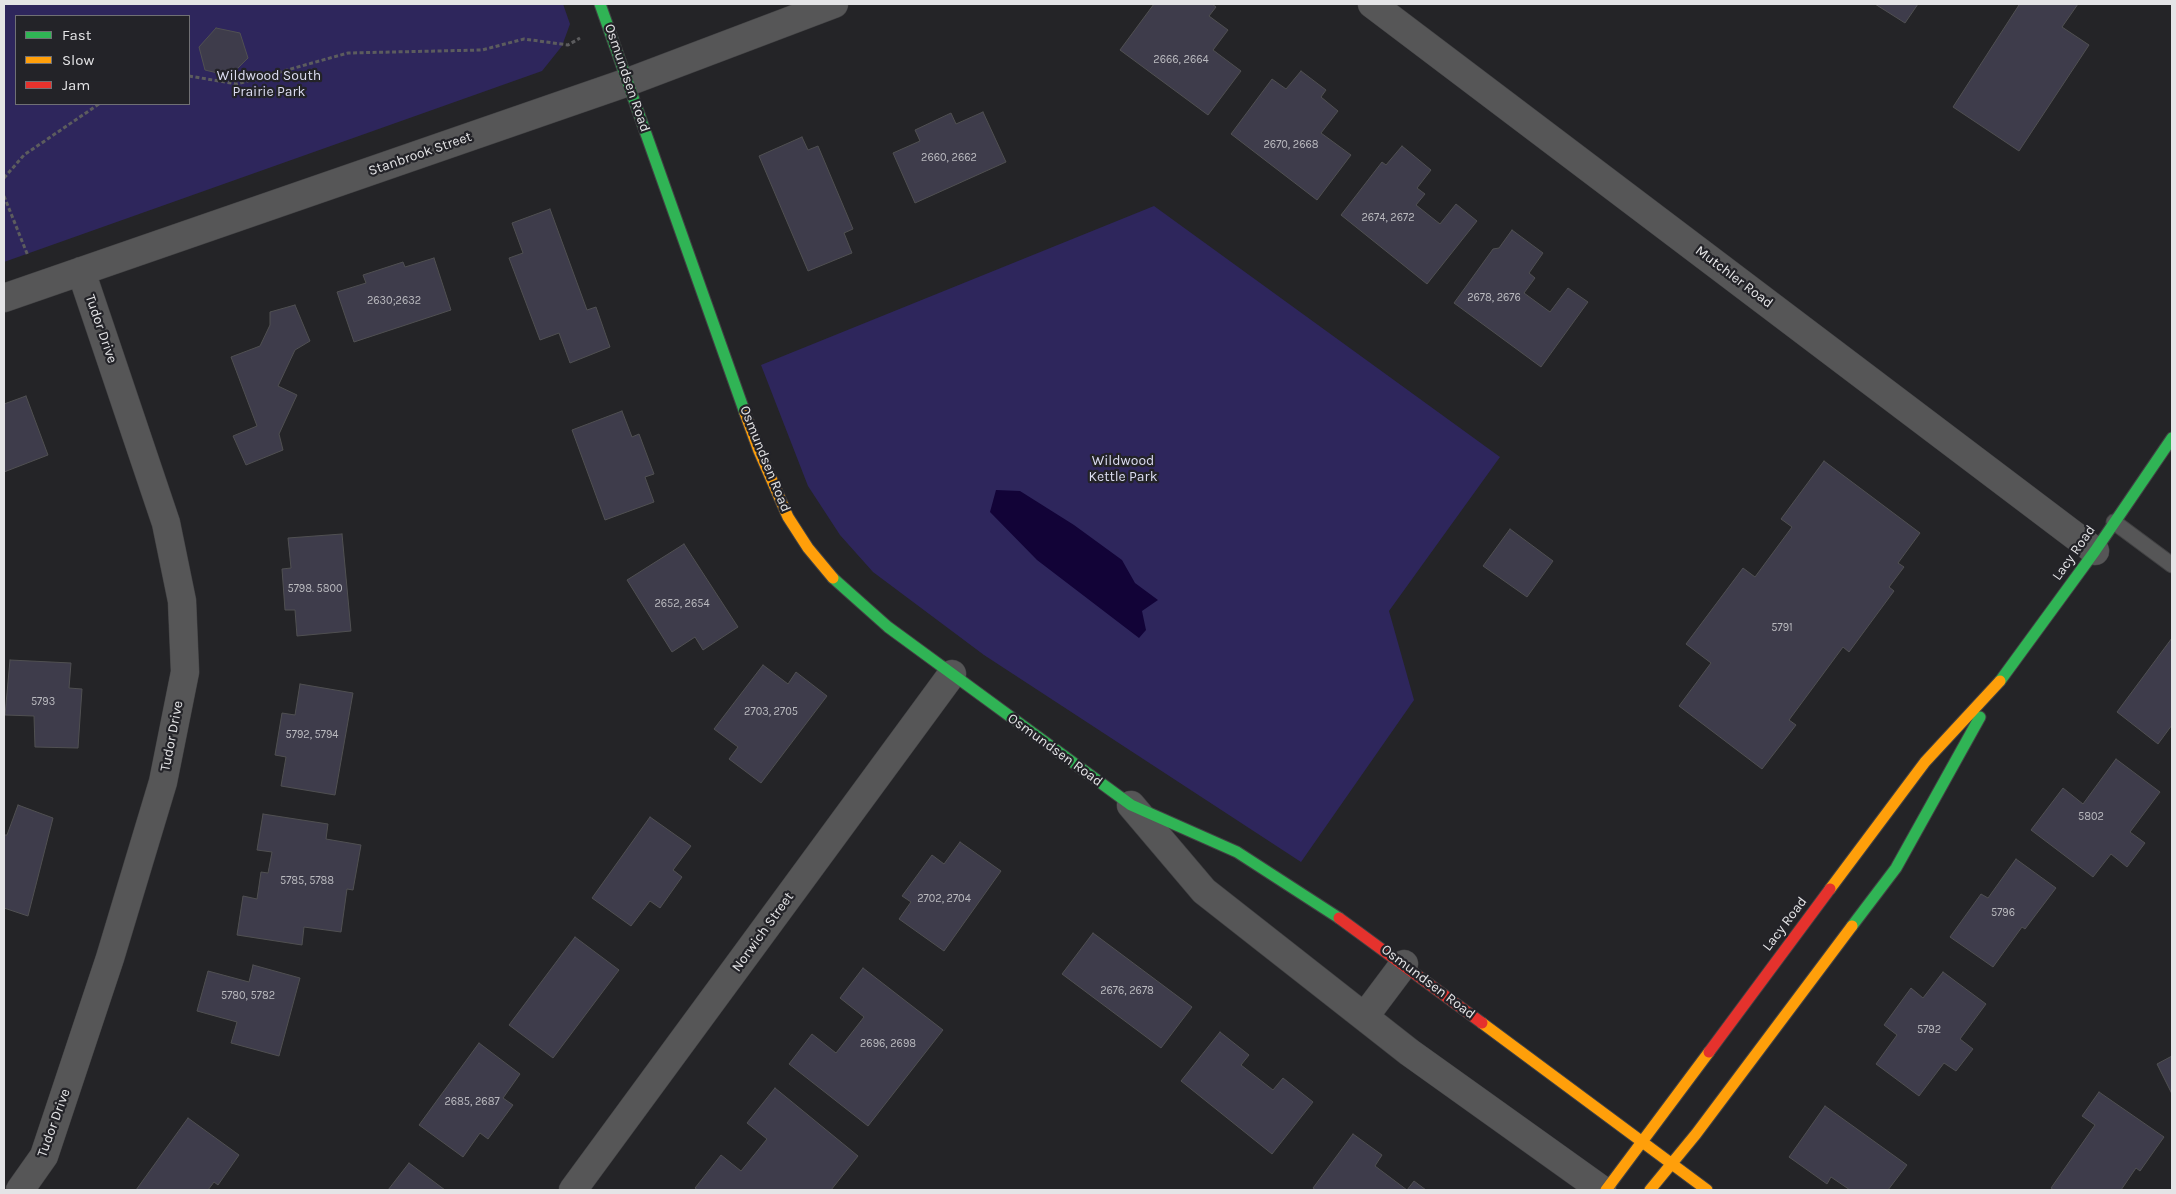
<!DOCTYPE html>
<style>
body{margin:0}
#map{position:relative;width:2176px;height:1194px;overflow:hidden;background:#242427;font-family:Karla,sans-serif}
canvas{display:block}
.frame{position:absolute;inset:0;border:5px solid #e4e4e6;pointer-events:none}
.legend{position:absolute;left:15px;top:15px;width:175px;height:90px;box-sizing:border-box;background:#232328;border:1px solid #707074;margin:0;padding:6px 9px;list-style:none;font-size:15px;color:#e4e4e6}
.legend li{display:flex;align-items:center;gap:10px;height:25px}
.legend b{width:25px;border:1px solid #707074}
</style>
<div id="map">
<canvas width="2176" height="1194"></canvas>
<div class="frame"></div>
<ul class="legend">
<li><b style="height:6px;background:#30b455"></b>Fast</li>
<li><b style="height:6px;background:#ff9f0a"></b>Slow</li>
<li><b style="height:6px;background:#e5322d"></b>Jam</li>
</ul>
</div>
<script>
const g = document.querySelector('canvas').getContext('2d');
g.lineJoin = 'round';
function paint(path, color) { g.fillStyle = color; g.fill(path, 'evenodd'); }
const shape = rows => new Path2D(rows.map(r => 'M' + r).join(''));
function trace(path, color, width, dash) { g.strokeStyle = color; g.lineWidth = width; g.lineCap = dash ? 'butt' : 'round'; g.setLineDash(dash || []); g.stroke(path); }
function label(font, color, halo, rows, align = 'center') {
  g.font = font + ' Karla,sans-serif'; g.lineWidth = 4.5; g.setLineDash([]); g.textBaseline = 'middle'; g.strokeStyle = halo; g.fillStyle = color; for (const [text, x, y, turn = 0] of rows) {
    g.save(); g.translate(x, y); g.rotate((+turn || 0) * Math.PI / 180); g.textAlign = isNaN(turn) ? turn : align; if (halo) g.strokeText(text, 0, 0); g.fillText(text, 0, 0); g.restore();
  }
}
const green = shape([
 [4,4,563,4,570,24,562,46,542,71,4,262],
 [16,16,189,16,189,104,16,104],
 [1154,206,1500,457,1389,611,1414,700,1301,862,984,655,873,572,840,535,808,486,761,365]
]);
const water = shape([
 [996,490,1020,491,1074,525,1122,560,1135,583,1158,600,1142,611,1146,630,1139,638,1037,560,990,512]
]);
const building = shape([
 [1154,4,1212,4,1216,7,1209,16,1228,30,1213,50,1241,71,1208,115,1120,50,1154,4],
 [1875,4,1918,4,1905,23,1875,4],
 [2017,4,2078,4,2062,27,2089,45,2019,151,1953,107,2019,5,2017,4],
 [216,28,240,33,248,58,230,76,205,70,199,47,216,28],
 [1301,71,1326,90,1321,97,1338,111,1321,133,1351,155,1317,200,1231,134,1272,79,1286,89,1301,71],
 [983,112,1006,162,915,203,893,153,920,141,915,130,951,113,956,124,983,112],
 [802,137,808,150,818,146,853,229,844,233,852,253,808,271,759,156,802,137],
 [1402,146,1431,170,1417,188,1425,194,1416,205,1440,224,1456,204,1477,221,1427,284,1341,215,1382,162,1386,165,1402,146],
 [550,209,587,310,596,307,610,347,570,363,559,333,540,340,509,258,523,253,512,223,550,209],
 [1512,230,1543,253,1529,273,1535,278,1524,293,1550,312,1568,288,1588,302,1541,367,1454,303,1493,249,1499,248,1512,230],
 [434,258,451,310,354,342,337,292,366,283,363,275,403,262,405,267,434,258],
 [295,305,310,341,295,350,278,386,297,395,279,434,283,450,246,465,233,436,257,426,231,357,260,346,270,325,270,312,295,305],
 [26,396,48,455,4,472,4,404,26,396],
 [622,411,632,437,639,434,654,474,645,477,654,502,605,520,572,430,622,411],
 [1824,461,1920,533,1898,563,1904,567,1889,587,1894,591,1849,652,1843,647,1789,720,1796,725,1762,769,1679,706,1711,663,1686,644,1743,568,1755,577,1792,527,1781,519,1824,461],
 [1510,529,1553,561,1527,597,1483,566,1510,529],
 [342,534,351,631,297,636,295,610,285,610,282,569,291,568,288,538,342,534],
 [684,544,738,627,703,650,695,637,672,652,627,580,684,544],
 [2172,638,2172,725,2158,744,2117,712,2172,638],
 [10,660,71,663,69,688,82,689,78,748,35,747,34,716,5,715,10,660],
 [763,665,788,684,796,672,827,696,761,783,729,759,738,747,714,729,763,665],
 [300,684,353,693,335,795,281,786,286,757,275,755,282,713,295,715,300,684],
 [2116,759,2160,792,2130,832,2145,843,2127,867,2111,854,2093,877,2031,830,2063,788,2083,804,2116,759],
 [18,805,53,818,28,916,4,908,4,835,7,835,18,805],
 [263,814,328,824,326,839,361,845,353,890,347,889,341,932,304,927,302,945,237,935,243,896,257,899,261,872,268,873,272,852,257,850,263,814],
 [650,817,691,846,673,870,682,877,660,908,650,901,631,926,592,898,650,817],
 [960,842,1001,871,944,951,899,919,911,902,902,896,932,855,944,864,960,842],
 [2016,859,2056,888,2025,929,2022,927,1993,967,1950,937,1981,894,1988,898,2016,859],
 [1093,933,1192,1007,1161,1048,1062,974,1093,933],
 [575,937,619,970,553,1058,509,1025,575,937],
 [253,965,300,978,279,1056,231,1043,237,1022,197,1011,208,971,249,982,253,965],
 [863,968,943,1030,868,1126,789,1064,812,1034,836,1053,864,1017,840,998,863,968],
 [1943,972,1986,1004,1960,1039,1973,1049,1956,1071,1944,1063,1919,1096,1876,1064,1897,1035,1884,1025,1911,988,1923,998,1943,972],
 [1220,1032,1249,1055,1241,1065,1273,1090,1283,1078,1313,1102,1272,1154,1181,1081,1220,1032],
 [479,1043,520,1074,503,1098,513,1105,488,1139,480,1133,463,1157,419,1125,479,1043],
 [2172,1056,2172,1094,2157,1064,2172,1056],
 [775,1088,858,1156,831,1190,698,1190,695,1188,721,1155,741,1171,767,1139,747,1123,775,1088],
 [2099,1092,2164,1137,2140,1171,2136,1168,2121,1190,2054,1190,2051,1188,2095,1125,2082,1116,2099,1092],
 [1825,1106,1907,1165,1888,1190,1850,1190,1831,1177,1827,1184,1789,1157,1825,1106],
 [188,1118,239,1155,218,1185,214,1182,208,1190,136,1190,188,1118],
 [1353,1134,1382,1155,1375,1166,1407,1190,1414,1181,1426,1190,1316,1190,1313,1188,1353,1134],
 [409,1163,445,1190,388,1190,409,1163]
]);
const path = shape([
 [189,76,237,84,348,53,482,50,524,39,568,45,580,38],
 [4,178,24,155,99,104],
 [4,196,28,256]
]);
const lane = shape([
 [2114,522,2172,565]
]);
const street = shape([
 [1372,4,2095,551],
 [4,298,628,82,834,4],
 [1131,805,1204,891,1409,1052,1602,1190],
 [1365,1016,1404,964],
 [20,1190,44,1156,110,958,163,782,185,672,182,601,166,523,81,271],
 [573,1190,952,674]
]);
const fast = shape([
 [600,4,745,413],
 [833,578,888,627,1131,805,1237,852,1339,918],
 [2000,681,2095,551,2172,438],
 [1852,926,1896,868,1980,717]
]);
const slow = shape([
 [745,413,759,451,788,517,808,548,833,578],
 [1830,889,1925,762,2000,681],
 [1482,1023,1707,1190],
 [1606,1190,1709,1052],
 [1650,1190,1696,1134,1852,926]
]);
const jam = shape([
 [1339,918,1482,1023],
 [1709,1052,1830,889]
]);
const numberNames = [
 ["2666, 2664",1181,60],
 ["2670, 2668",1291,145],
 ["2660, 2662",949,158],
 ["2674, 2672",1388,218],
 ["2678, 2676",1494,298],
 ["2630;2632",394,301],
 ["5798. 5800",315,589],
 ["2652, 2654",682,604],
 ["5791",1782,628],
 ["5793",43,702],
 ["2703, 2705",771,712],
 ["5792, 5794",312,735],
 ["5802",2091,817],
 ["5785, 5788",307,881],
 ["2702, 2704",944,899],
 ["5796",2003,913],
 ["2676, 2678",1127,991],
 ["5780, 5782",248,996],
 ["5792",1929,1030],
 ["2696, 2698",888,1044],
 ["2685, 2687",472,1102]
];
const parkNames = [
 ["Wildwood South",269,76],
 ["Prairie Park",269,92],
 ["Wildwood",1123,461],
 ["Kettle Park",1123,477]
];
const streetNames = [
 ["Osmundsen Road",627,78,71],
 ["Stanbrook Street",420,154,-19],
 ["Mutchler Road",1734,277,37],
 ["Tudor Drive",101,329,71],
 ["Osmundsen Road",765,459,68],
 ["Lacy Road",2074,553,-55],
 ["Tudor Drive",172,736,-79],
 ["Osmundsen Road",1055,750,36],
 ["Lacy Road",1785,924,-53],
 ["Norwich Street",763,932,-54],
 ["Osmundsen Road",1428,982,37],
 ["Tudor Drive",54,1123,-70]
];
paint(green, '#2e265c');
paint(water, '#120337');
paint(building, '#3e3c4b');
trace(building, '#505052', 1);
trace(lane, '#414143', 17);
trace(street, '#414143', 29);
trace(fast, '#414143', 13);
trace(slow, '#414143', 13);
trace(jam, '#414143', 13);
trace(path, '#5c5c5e', 3, [4, 2.5]);
trace(lane, '#565657', 15);
trace(street, '#565657', 28);
trace(fast, '#30b455', 11);
trace(slow, '#ff9f0a', 11);
trace(jam, '#e5322d', 11);
label('11px', '#bababf', null, numberNames);
label('14px', '#dcddf1', '#232328', parkNames);
label('14px', '#e4e4e6', '#232328', streetNames);
</script>
